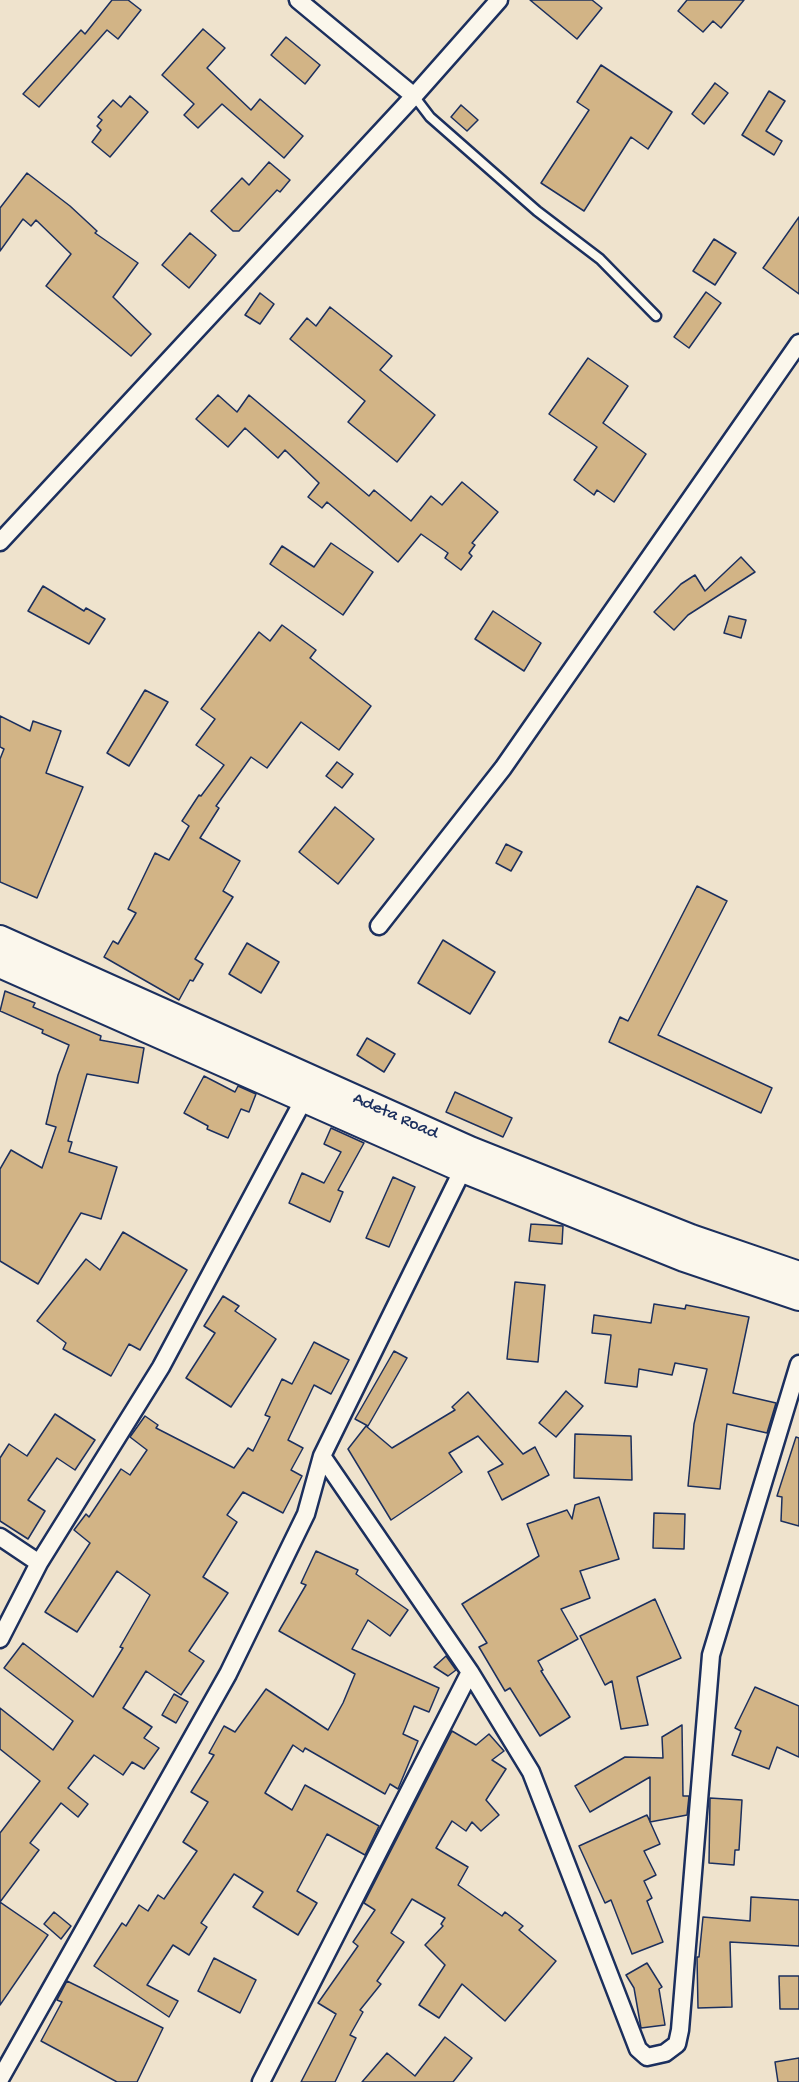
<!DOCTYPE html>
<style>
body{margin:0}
canvas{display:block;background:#efe3cd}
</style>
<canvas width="799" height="2082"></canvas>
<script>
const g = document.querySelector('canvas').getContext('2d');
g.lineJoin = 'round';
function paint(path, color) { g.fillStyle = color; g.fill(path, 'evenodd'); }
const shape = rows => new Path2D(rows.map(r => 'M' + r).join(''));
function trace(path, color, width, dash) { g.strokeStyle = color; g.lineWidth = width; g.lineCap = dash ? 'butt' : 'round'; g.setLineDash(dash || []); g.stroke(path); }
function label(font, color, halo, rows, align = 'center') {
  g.font = font + ' "Gochi Hand",sans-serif'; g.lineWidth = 4.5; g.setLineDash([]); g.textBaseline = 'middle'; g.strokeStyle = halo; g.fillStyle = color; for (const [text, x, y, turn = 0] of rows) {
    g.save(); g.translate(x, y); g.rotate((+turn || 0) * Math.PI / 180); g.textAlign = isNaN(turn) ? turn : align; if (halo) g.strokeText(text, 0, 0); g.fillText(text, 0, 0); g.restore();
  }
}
const building = shape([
 [112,0,128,0,141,10,118,39,107,30,39,107,23,94,81,30,85,34,112,0],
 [530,0,592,0,602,8,577,39,530,0],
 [687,0,744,0,721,28,713,21,703,32,678,11,687,0],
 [203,29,225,48,207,68,251,110,260,99,303,136,284,158,222,104,198,128,184,115,194,104,162,75,203,29],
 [286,37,320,65,305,84,271,55,286,37],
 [601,65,672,112,648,149,631,137,584,211,541,183,589,110,577,102,601,65],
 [715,83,728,93,704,124,692,114,715,83],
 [769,91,785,101,766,131,782,141,774,155,742,135,769,91],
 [130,96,148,112,110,157,92,142,101,130,97,126,102,120,98,117,113,100,121,107,130,96],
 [461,105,478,120,467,131,451,117,461,105],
 [269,162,290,180,280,192,277,190,239,231,233,231,211,211,242,178,249,185,269,162],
 [27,173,70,206,97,231,95,233,138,263,113,297,151,334,131,356,46,286,71,254,36,220,31,226,23,219,0,251,0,208,27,173],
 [799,217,799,294,763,268,799,217],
 [190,233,216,255,189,288,162,265,190,233],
 [714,239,736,253,715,285,693,271,714,239],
 [706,292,721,303,689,348,674,337,706,292],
 [260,293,274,304,260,324,245,315,260,293],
 [330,307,392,356,380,370,435,415,397,462,348,422,365,401,290,339,307,318,316,326,330,307],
 [588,358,628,386,603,423,646,454,614,502,597,490,594,495,574,480,597,447,549,414,588,358],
 [218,395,237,412,249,395,369,496,374,490,411,521,431,496,442,505,462,482,498,512,472,543,475,545,469,553,472,556,461,570,445,558,448,553,421,534,398,562,327,502,322,508,308,497,319,483,285,450,278,458,245,428,228,447,196,419,218,395],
 [331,543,373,572,343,615,270,564,282,546,314,567,331,543],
 [741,557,755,572,688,615,674,630,654,612,681,584,695,575,705,591,741,557],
 [43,586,84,611,86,608,105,619,89,644,28,611,43,586],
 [493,611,541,643,524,671,475,639,493,611],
 [729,616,746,620,741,638,724,633,729,616],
 [282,625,316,650,310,658,371,706,339,750,301,722,267,768,251,757,216,806,219,808,200,838,240,861,223,891,233,897,195,959,203,964,193,981,190,980,179,1000,104,957,113,941,118,944,136,913,128,909,155,853,169,860,189,826,182,821,199,795,201,796,224,765,196,745,215,719,201,709,259,632,270,641,282,625],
 [145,690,168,702,129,766,107,753,145,690],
 [0,716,30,731,33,721,61,731,46,773,83,787,37,898,0,882,0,759,4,749,0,747,0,716],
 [337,762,353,774,342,788,326,776,337,762],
 [335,807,374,839,338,884,299,852,335,807],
 [506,844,522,852,511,871,496,863,506,844],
 [697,886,727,901,658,1035,772,1088,761,1113,609,1042,620,1017,628,1021,697,886],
 [443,940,495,972,470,1014,418,983,443,940],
 [247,943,279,962,261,993,229,974,247,943],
 [5,991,35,1003,33,1007,101,1036,100,1040,144,1048,138,1083,87,1074,68,1141,72,1142,69,1152,117,1167,101,1219,81,1213,38,1284,0,1261,0,1169,11,1150,42,1168,56,1127,46,1124,58,1075,69,1045,42,1033,43,1030,0,1011,5,991],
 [367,1038,395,1054,384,1072,357,1055,367,1038],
 [204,1076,235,1092,238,1086,256,1094,249,1112,241,1109,228,1138,207,1129,208,1126,184,1113,204,1076],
 [455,1092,512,1118,503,1137,446,1112,455,1092],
 [331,1128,364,1143,338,1190,343,1192,330,1222,289,1203,302,1173,324,1183,341,1152,324,1144,331,1128],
 [393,1177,415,1187,389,1247,366,1238,393,1177],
 [531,1224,563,1226,562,1244,529,1241,531,1224],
 [123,1232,187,1270,140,1350,129,1344,111,1376,63,1349,66,1343,37,1321,86,1259,100,1270,123,1232],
 [515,1282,545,1285,538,1362,507,1359,515,1282],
 [223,1296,239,1306,235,1311,276,1339,231,1407,186,1378,215,1333,204,1326,223,1296],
 [654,1304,685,1309,686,1305,749,1317,733,1393,776,1403,767,1433,727,1424,720,1489,688,1486,694,1424,707,1369,675,1363,672,1375,639,1369,637,1387,605,1383,611,1335,592,1333,594,1315,651,1323,654,1304],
 [314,1342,349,1360,331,1394,314,1385,288,1440,303,1448,291,1470,302,1476,283,1513,243,1492,227,1515,237,1522,203,1577,228,1593,189,1651,204,1661,181,1695,146,1671,123,1708,152,1727,144,1738,159,1748,144,1769,132,1762,123,1775,94,1755,68,1788,88,1804,78,1817,61,1803,30,1843,39,1850,0,1902,0,1833,40,1781,0,1749,0,1708,53,1750,73,1721,4,1668,23,1643,93,1697,123,1648,120,1647,150,1595,117,1571,77,1632,45,1612,90,1543,74,1530,86,1514,89,1517,121,1469,130,1475,147,1450,130,1437,145,1416,158,1425,156,1428,234,1468,248,1448,253,1451,270,1417,265,1415,282,1379,292,1384,314,1342],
 [394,1351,407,1358,368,1426,355,1419,394,1351],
 [566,1391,583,1406,556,1437,539,1423,566,1391],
 [468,1392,523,1454,535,1447,549,1475,502,1500,488,1472,503,1464,478,1436,449,1453,462,1472,391,1520,348,1449,366,1426,392,1448,455,1410,452,1407,468,1392],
 [55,1414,95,1440,75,1470,57,1458,28,1500,45,1511,28,1539,0,1521,0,1458,9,1444,27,1456,55,1414],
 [575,1434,631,1436,632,1480,574,1478,575,1434],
 [796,1437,799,1438,799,1526,781,1521,782,1497,777,1496,796,1437],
 [599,1497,619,1559,580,1571,590,1598,561,1609,578,1639,538,1661,543,1670,541,1671,570,1717,540,1736,510,1688,505,1691,479,1647,487,1643,462,1604,539,1556,527,1524,567,1510,572,1519,575,1505,599,1497],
 [654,1513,685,1514,684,1549,653,1548,654,1513],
 [316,1551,358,1570,356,1574,408,1610,390,1636,368,1620,352,1649,439,1688,429,1712,414,1706,403,1734,418,1741,398,1789,390,1784,385,1794,305,1748,303,1752,293,1745,265,1793,292,1810,305,1785,379,1826,365,1855,327,1834,297,1891,317,1903,298,1935,253,1907,263,1892,234,1874,201,1923,207,1927,189,1955,173,1945,147,1985,178,2001,169,2017,94,1966,122,1923,126,1926,139,1905,148,1911,158,1895,164,1899,197,1851,183,1842,208,1802,191,1792,214,1755,209,1753,224,1726,235,1732,266,1689,328,1730,343,1703,355,1674,279,1631,306,1585,301,1583,316,1551],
 [655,1599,681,1658,637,1677,648,1725,621,1729,612,1681,605,1685,580,1636,655,1599],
 [446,1656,456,1670,448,1676,434,1667,446,1656],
 [755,1687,799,1706,799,1757,777,1747,769,1769,732,1755,741,1731,735,1728,755,1687],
 [174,1694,188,1702,176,1723,162,1715,174,1694],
 [682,1725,683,1796,689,1796,687,1815,650,1822,650,1777,590,1812,575,1786,625,1757,663,1758,662,1737,682,1725],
 [452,1731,476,1745,489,1734,504,1751,492,1760,506,1769,486,1800,499,1815,481,1831,472,1822,466,1831,452,1821,436,1848,468,1867,458,1885,502,1916,505,1912,523,1926,519,1930,556,1961,505,2021,462,1984,439,2018,419,2005,445,1965,425,1945,443,1926,441,1924,445,1918,412,1899,391,1933,404,1942,377,1981,381,1984,360,2010,363,2012,350,2035,356,2038,335,2082,301,2082,336,2014,318,2003,358,1946,353,1942,375,1910,364,1903,452,1731],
 [710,1798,742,1800,739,1850,735,1850,734,1865,709,1863,710,1798],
 [647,1815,660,1844,644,1851,656,1875,644,1881,652,1898,647,1901,663,1942,632,1954,611,1900,605,1903,579,1846,647,1815],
 [751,1897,799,1900,799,1946,730,1942,732,2007,698,2008,697,1957,699,1957,703,1917,750,1921,751,1897],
 [0,1902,48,1935,0,2005,0,1902],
 [54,1912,71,1926,61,1939,44,1924,54,1912],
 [214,1958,256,1980,240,2013,198,1991,214,1958],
 [647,1963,662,1987,659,1989,665,2025,641,2028,634,1988,626,1975,647,1963],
 [779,1976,799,1976,799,2009,780,2009,779,1976],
 [67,1981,163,2028,137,2082,117,2082,41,2041,62,2002,57,2000,67,1981],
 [445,2037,472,2058,453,2082,362,2082,387,2053,415,2076,445,2037],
 [799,2058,799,2082,778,2082,775,2062,799,2058]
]);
const lane = shape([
 [414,96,430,117,537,211,600,259,656,316]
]);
const street = shape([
 [298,0,414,96],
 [0,542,414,96,499,0],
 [379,926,503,768,799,343],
 [322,1456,470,1672,531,1772,638,2049,647,2057,665,2053,677,2044,680,2030,711,1655,799,1364],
 [0,1537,39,1563],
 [0,1639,39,1563,161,1367,304,1099],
 [0,2079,228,1674,306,1514,322,1456,463,1169],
 [261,2082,470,1672]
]);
const primary = shape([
 [0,939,470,1150,691,1238,799,1275],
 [0,964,463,1169,684,1258,799,1297]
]);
const streetNames = [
 ["Adeta Road",395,1117,24]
];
paint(building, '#d2b486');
trace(building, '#1b2f5e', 1.5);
trace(lane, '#1b2f5e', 13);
trace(street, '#1b2f5e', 21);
trace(primary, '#1b2f5e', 30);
trace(lane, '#fbf7ec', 8);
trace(street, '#fbf7ec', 16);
trace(primary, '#fbf7ec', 26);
label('18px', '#1b2f5e', '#fbf7ec', streetNames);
</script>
